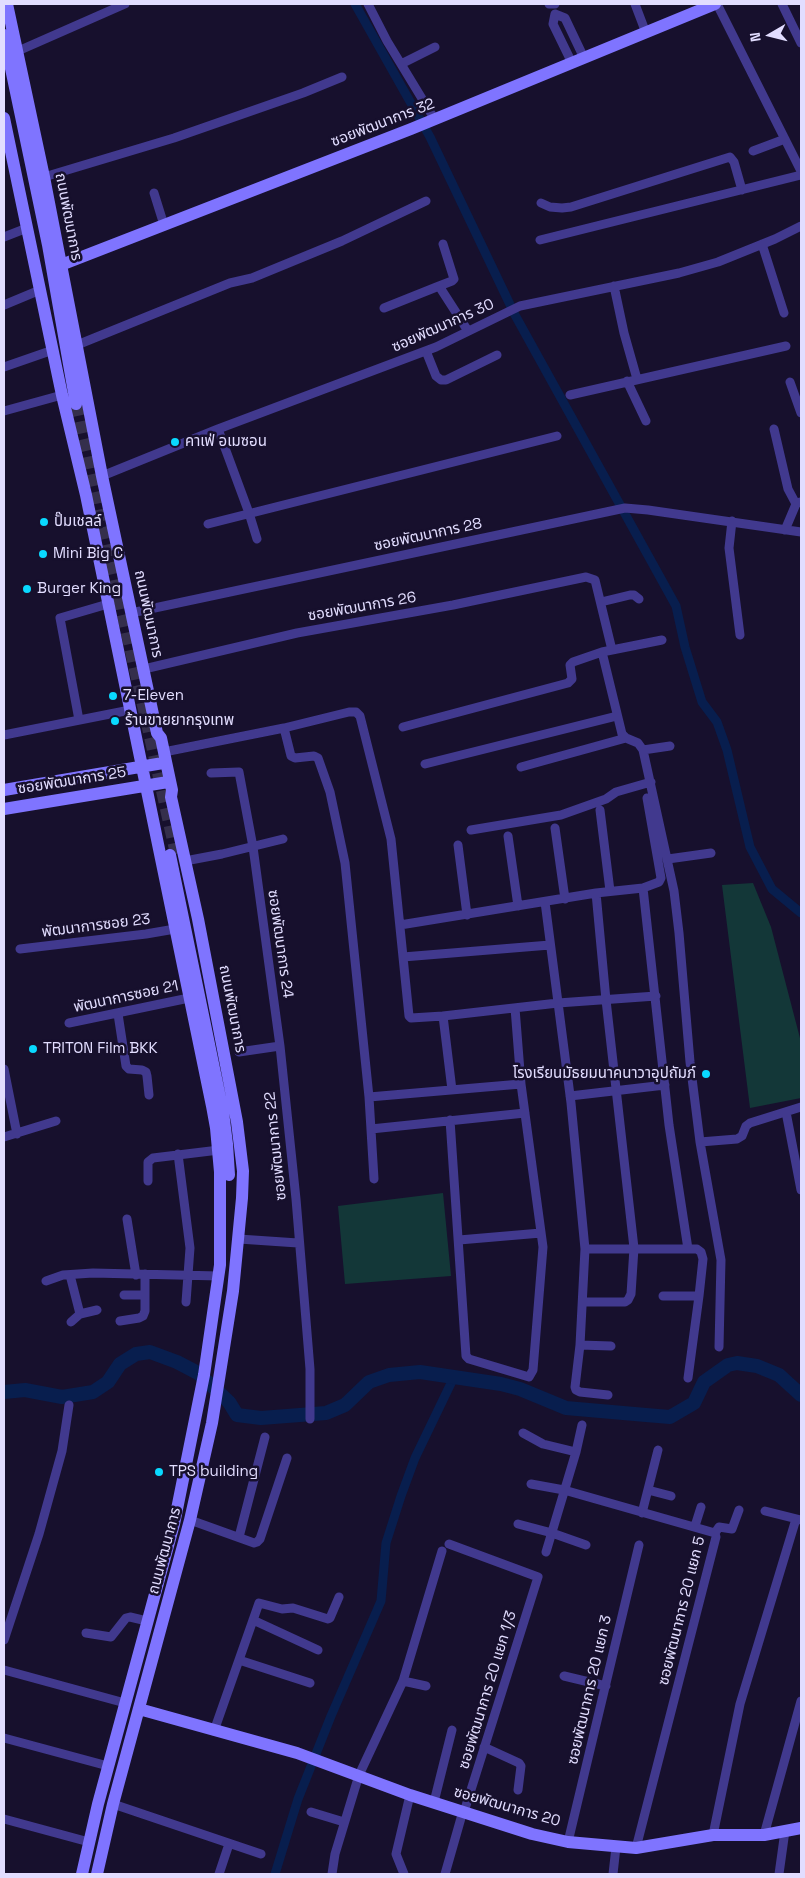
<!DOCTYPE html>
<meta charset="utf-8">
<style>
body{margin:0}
#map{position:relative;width:805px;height:1878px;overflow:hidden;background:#17102d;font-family:"Space Grotesk",sans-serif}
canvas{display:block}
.frame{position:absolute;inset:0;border:5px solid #e2ddff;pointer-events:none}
.north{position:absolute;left:745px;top:10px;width:50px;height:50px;-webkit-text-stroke:4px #17102d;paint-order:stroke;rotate:262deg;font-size:14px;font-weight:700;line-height:20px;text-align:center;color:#e2ddff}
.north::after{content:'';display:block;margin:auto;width:18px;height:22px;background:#e2ddff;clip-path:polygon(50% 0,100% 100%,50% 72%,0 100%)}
</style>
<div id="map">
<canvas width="805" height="1878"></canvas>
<div class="frame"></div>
<div class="north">N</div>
</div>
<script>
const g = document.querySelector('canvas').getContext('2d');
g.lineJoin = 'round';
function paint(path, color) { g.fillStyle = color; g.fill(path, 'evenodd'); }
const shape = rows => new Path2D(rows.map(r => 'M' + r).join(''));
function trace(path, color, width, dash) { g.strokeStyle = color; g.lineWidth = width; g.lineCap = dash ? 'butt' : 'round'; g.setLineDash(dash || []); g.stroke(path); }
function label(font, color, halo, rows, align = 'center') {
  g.font = font + ' "Space Grotesk","Noto Sans Thai",sans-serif'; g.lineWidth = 5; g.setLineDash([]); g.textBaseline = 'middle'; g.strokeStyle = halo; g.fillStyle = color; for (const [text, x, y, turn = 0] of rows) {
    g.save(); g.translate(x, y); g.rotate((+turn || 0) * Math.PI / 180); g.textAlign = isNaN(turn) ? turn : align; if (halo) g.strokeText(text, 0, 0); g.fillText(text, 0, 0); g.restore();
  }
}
const green = shape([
 [753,883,771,927,801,1042,801,1098,750,1108,722,885],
 [443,1193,451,1276,345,1284,338,1206]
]);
const canal = shape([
 [355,4,430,137,515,315,676,606,685,647,702,702,717,722,727,750,750,847,772,889,801,913],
 [275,1874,298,1799,331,1716,381,1601,386,1543,401,1496,415,1458,454,1377]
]);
const river = shape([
 [4,1392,25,1390,62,1397,93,1392,108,1382,120,1364,136,1354,150,1352,177,1362,198,1373,229,1402,237,1415,261,1418,326,1413,345,1405,369,1382,389,1375,420,1372,501,1384,520,1389,566,1408,646,1415,670,1417,694,1403,704,1382,728,1365,737,1363,757,1366,779,1375,801,1395]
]);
const secondaryTunnel = shape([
 [76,404,176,854]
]);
const street = shape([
 [368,4,387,41,435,120],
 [549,4,555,4],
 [635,4,646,33],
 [717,4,801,171],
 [782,4,801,43],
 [18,51,125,4],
 [572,63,553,24,555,14,565,18,584,58],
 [401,64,435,47],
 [753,151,785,139],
 [44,177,174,138,303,93,342,77],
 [154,193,164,225],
 [541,203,550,207,562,208,571,207,730,157,734,162,742,190],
 [4,237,27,228],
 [540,240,801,175],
 [443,244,454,279,452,281,439,286,468,331],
 [762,244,784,313],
 [614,286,624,333,637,379],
 [4,305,40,290],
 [384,308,439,286],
 [77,345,230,283,252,278,342,241,426,201],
 [426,351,436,376,441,380,446,380,497,355],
 [4,367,53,350],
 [627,381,646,421],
 [790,382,801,413],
 [570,395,786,346],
 [4,411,62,395],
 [218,429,249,513,257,539],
 [774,429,788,489,796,504],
 [102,476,218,429,436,347,520,306,679,273,718,262,775,239,801,226],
 [732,521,729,548,740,635],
 [208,524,557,436],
 [785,530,796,504,800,502],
 [601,602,630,595,634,595,639,599],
 [131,613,625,508,648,510,801,532],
 [602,652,622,734,626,738,638,743,643,750,674,891,679,933,690,1062,700,1142,721,1260,719,1347],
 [144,669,297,633,453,605,586,577,595,580,612,650],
 [79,720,60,618,108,604],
 [403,727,568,683,572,679,570,665,573,662,602,652,662,640],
 [284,728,349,712,356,712,360,716,391,839,409,1016,411,1018,443,1016,558,1003,656,996],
 [4,735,130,710],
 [643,750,670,746],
 [164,752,284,728,291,756,295,758,314,756,318,758,330,792,345,863,369,1097,374,1179],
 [425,764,617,716],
 [521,767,626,738],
 [211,773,239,772,253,847,280,1046,296,1199,310,1369,310,1419],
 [600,810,610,891],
 [555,828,565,899],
 [471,830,561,815,606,799,616,792,651,782],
 [508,836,518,906],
 [458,845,467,915],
 [668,859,711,853],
 [185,861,222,854,283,839],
 [643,888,669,1125,688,1249],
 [545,902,571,1103,585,1249,580,1345,575,1387,576,1390,580,1392,608,1395],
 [400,925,596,893,643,888,659,882,661,878,647,798],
 [20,949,146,934,175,929],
 [403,957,550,945],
 [118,1014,126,1066,129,1069,142,1070,146,1072,147,1076,149,1095],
 [443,1016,452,1090],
 [69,1023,189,998],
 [239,1052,280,1046],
 [4,1069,17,1134],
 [570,1096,665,1085],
 [369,1097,521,1084],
 [786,1112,801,1190],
 [450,1120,466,1356,469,1359,529,1377,533,1370,543,1247,521,1084,515,1008],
 [371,1129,525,1113],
 [4,1137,56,1121],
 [700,1142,737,1139,742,1136,746,1126,750,1123,801,1107],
 [178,1154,190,1248,186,1302],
 [148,1181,148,1162,153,1158,219,1150],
 [127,1219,136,1275],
 [239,1239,298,1243],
 [459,1240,541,1233],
 [585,1249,697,1249,701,1252,703,1259,699,1296,688,1378],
 [70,1275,80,1314],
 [46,1281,63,1275,93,1273,219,1276],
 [124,1295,145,1295],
 [663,1296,699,1296],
 [583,1302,625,1302,628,1300,631,1294,634,1248,606,1000,596,893],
 [120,1321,139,1318,143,1316,145,1311,145,1274],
 [71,1322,80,1314,97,1310],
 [580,1345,611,1346],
 [523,1433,543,1444,576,1452],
 [531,1484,564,1490,715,1533],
 [648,1490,671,1496],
 [765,1511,801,1520],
 [642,1513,658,1450],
 [190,1520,254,1543,257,1542,260,1539,287,1458],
 [518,1524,552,1533,586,1545],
 [695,1526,701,1507],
 [715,1533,719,1527,732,1529,739,1510],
 [239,1537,265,1437],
 [449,1544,538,1577,464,1812],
 [546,1552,576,1452,582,1425],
 [253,1620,318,1650],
 [86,1633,111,1637,126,1618,130,1617,147,1621],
 [4,1640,39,1534,62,1451,69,1405],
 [239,1660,310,1683],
 [4,1670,125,1703],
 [564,1676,606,1686],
 [403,1681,426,1686],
 [214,1731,259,1603,282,1609,293,1608,328,1619,330,1618,339,1597],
 [4,1738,108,1766],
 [484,1747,519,1763,521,1766,518,1790],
 [434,1802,452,1730],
 [113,1804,261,1854],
 [311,1812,344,1822],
 [4,1819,89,1842],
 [713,1835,740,1704,796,1519],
 [764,1835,801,1701],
 [568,1842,639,1545],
 [636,1848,716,1537,715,1533],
 [219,1874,229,1844],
 [332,1874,335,1854,359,1775,403,1681,442,1551],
 [404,1874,396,1854,410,1795],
 [445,1874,463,1811],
 [613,1874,616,1847],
 [779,1874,785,1831]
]);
const secondary = shape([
 [7,4,44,177,102,476,157,733,161,738,172,790,171,797,198,919,237,1122,243,1171,242,1198,233,1291,212,1423,190,1520,113,1804,97,1874],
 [4,35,48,245,76,404],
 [4,118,62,395,86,495,212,1106,216,1128,220,1172,220,1265,204,1375,174,1524,98,1804,82,1874],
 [61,265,411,129,715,4],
 [4,790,163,763],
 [4,809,168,782],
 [170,855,223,1112,227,1144,229,1175],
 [139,1709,297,1753,410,1795,532,1834,568,1842,636,1848,713,1835,764,1835,801,1828]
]);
const markers = [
 [175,442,5,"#09d9ff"],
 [44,522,5,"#09d9ff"],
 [43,554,5,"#09d9ff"],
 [27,589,5,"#09d9ff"],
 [113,696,5,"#09d9ff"],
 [115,721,5,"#09d9ff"],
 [33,1049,5,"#09d9ff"],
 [706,1074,5,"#09d9ff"],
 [159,1472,5,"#09d9ff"]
];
const streetNames = [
 ["ซอยพัฒนาการ 32",383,123,-21],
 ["ถนนพัฒนาการ",68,217,79],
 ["ซอยพัฒนาการ 30",443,326,-24],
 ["ซอยพัฒนาการ 28",428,535,-12],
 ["ซอยพัฒนาการ 26",362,607,-10],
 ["ถนนพัฒนาการ",148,614,78],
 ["ซอยพัฒนาการ 25",72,781,-9],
 ["พัฒนาการซอย 23",96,926,-7],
 ["ซอยพัฒนาการ 24",280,944,82],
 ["พัฒนาการซอย 21",126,997,-12],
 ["ถนนพัฒนาการ",232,1009,79],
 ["ซอยพัฒนาการ 22",276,1146,-96],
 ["ถนนพัฒนาการ",165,1551,-75],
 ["ซอยพัฒนาการ 20 แยก 5",682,1611,-76],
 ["ซอยพัฒนาการ 20 แยก 1/3",488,1690,-73],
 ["ซอยพัฒนาการ 20 แยก 3",590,1690,-77],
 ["ซอยพัฒนาการ 20",507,1807,16]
];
const poiNames = [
 ["คาเฟ่ อเมซอน",185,442],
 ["ปั๊มเชลล์",54,522],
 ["Mini Big C",53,554],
 ["Burger King",37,589],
 ["7-Eleven",123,696],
 ["ร้านขายยากรุงเทพ",125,721],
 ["TRITON Film BKK",43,1049],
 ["โรงเรียนมัธยมนาคนาวาอุปถัมภ์",696,1074,"right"],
 ["TPS building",169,1472]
];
paint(green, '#133738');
trace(canal, '#081e4e', 9);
trace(river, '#081e4e', 14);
trace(secondaryTunnel, '#352f4c', 12, [12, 6]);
trace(street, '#41398e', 9);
trace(secondary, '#7f74ff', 12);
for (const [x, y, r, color] of markers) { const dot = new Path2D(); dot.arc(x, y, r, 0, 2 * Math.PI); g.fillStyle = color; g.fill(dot); trace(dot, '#17102d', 2); }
label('15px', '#e2ddff', '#17102d', streetNames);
label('15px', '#e2ddff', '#17102d', poiNames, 'left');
</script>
